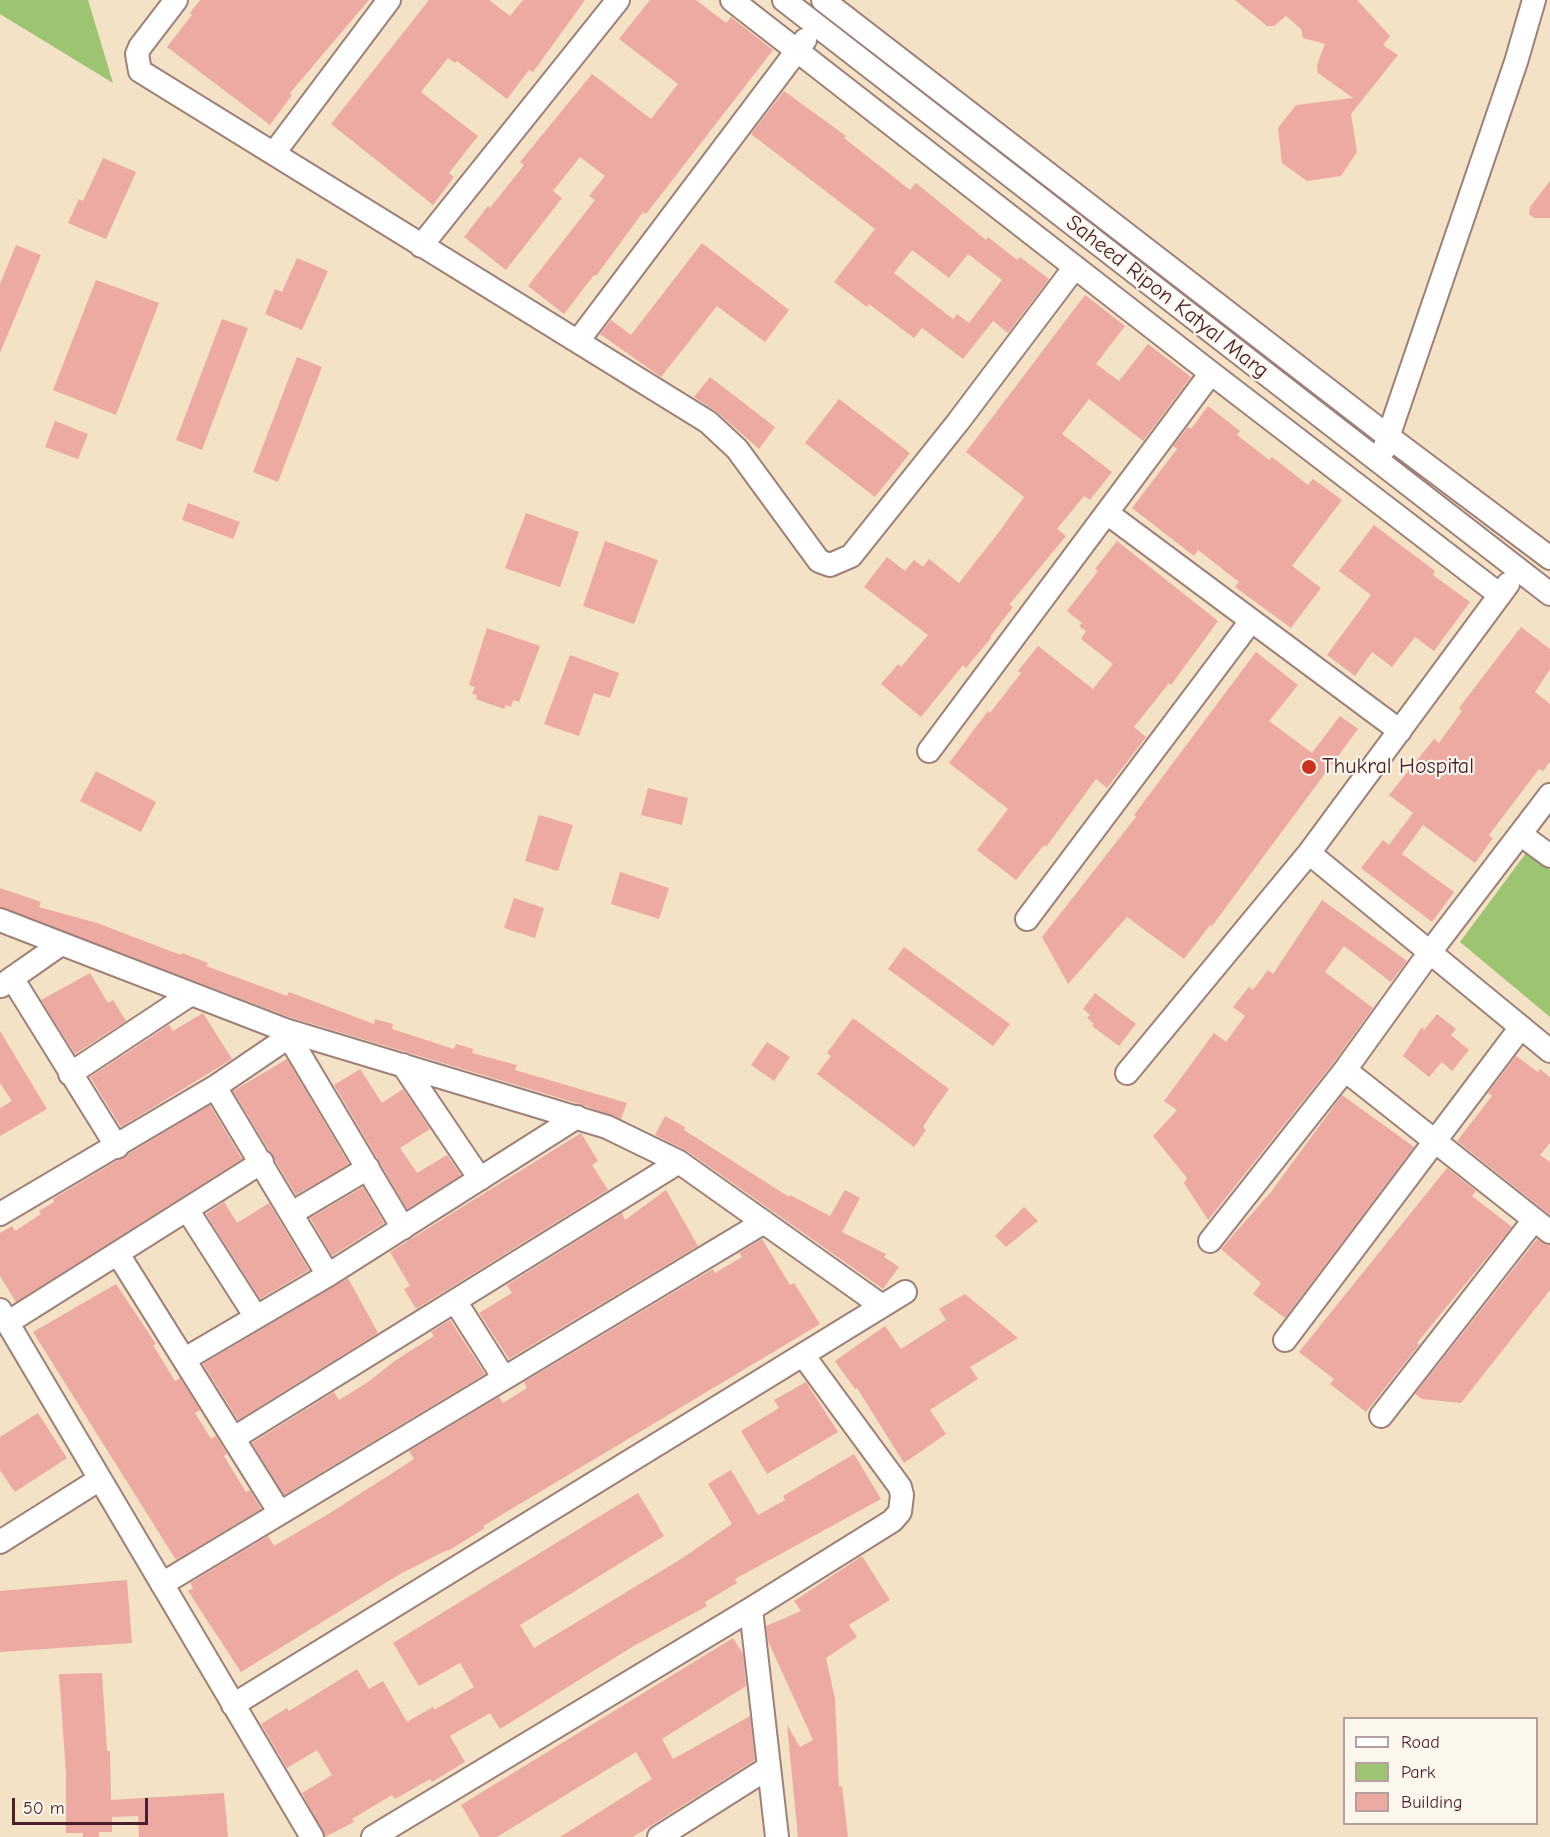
<!DOCTYPE html>
<style>
body{margin:0}
#map{position:relative;width:1550px;height:1837px;overflow:hidden;background:#f3e2c5;font-family:"Comic Neue",sans-serif}
canvas{display:block}
.legend{position:absolute;left:1343px;top:1717px;width:195px;height:108px;box-sizing:border-box;background:#fbf7ec;border:2px solid #b4a19f;margin:0;padding:8px 10px;list-style:none;font-size:18px;color:#4a1f2b}
.legend li{display:flex;align-items:center;gap:12px;height:30px}
.legend b{width:30px;border:2px solid #b4a19f}
.scale{position:absolute;left:12px;top:1798px;width:136px;height:27px;box-sizing:border-box;border:3px solid #4a1f2b;border-top:0;padding-left:8px;font-size:18px;line-height:21px;white-space:nowrap;color:#4a1f2b;-webkit-text-stroke:4px #fbf7ec;paint-order:stroke}
</style>
<div id="map">
<canvas width="1550" height="1837"></canvas>
<ul class="legend">
<li><b style="height:8px;background:#fff"></b>Road</li>
<li><b style="height:16px;background:#9dc571"></b>Park</li>
<li><b style="height:16px;background:#edaaa3"></b>Building</li>
</ul>
<div class="scale">50 m</div>
</div>
<script>
const g = document.querySelector('canvas').getContext('2d');
g.lineJoin = 'round';
function paint(path, color) { g.fillStyle = color; g.fill(path, 'evenodd'); }
const shape = rows => new Path2D(rows.map(r => 'M' + r).join(''));
function trace(path, color, width, dash) { g.strokeStyle = color; g.lineWidth = width; g.lineCap = dash ? 'butt' : 'round'; g.setLineDash(dash || []); g.stroke(path); }
function label(font, color, halo, rows, align = 'center') {
  g.font = font + ' "Comic Neue",sans-serif'; g.lineWidth = 4.5; g.setLineDash([]); g.textBaseline = 'middle'; g.strokeStyle = halo; g.fillStyle = color; for (const [text, x, y, turn = 0] of rows) {
    g.save(); g.translate(x, y); g.rotate((+turn || 0) * Math.PI / 180); g.textAlign = isNaN(turn) ? turn : align; if (halo) g.strokeText(text, 0, 0); g.fillText(text, 0, 0); g.restore();
  }
}
const green = shape([
 [0,0,88,0,113,83,0,14],
 [1526,853,1550,870,1550,1017,1460,942]
]);
const building = shape([
 [200,0,369,0,290,93,292,95,270,125,167,47,192,15,190,13],
 [429,0,489,0,510,16,523,0,585,0,533,72,529,70,507,99,457,61,455,63,448,58,421,92,478,136,449,173,454,177,433,205,331,124],
 [650,0,696,0,726,23,731,17,773,50,646,214,643,212,596,276,594,275,564,314,528,286,595,200,589,196,605,176,580,157,553,191,562,198,506,270,464,237,488,206,490,208,524,165,520,162,592,74,651,119,678,84,619,39],
 [1235,0,1357,0,1390,36,1383,45,1398,55,1351,114,1357,152,1341,176,1307,181,1282,163,1278,128,1296,105,1353,98,1318,73,1317,65,1325,44,1303,38,1301,29,1286,16,1274,26,1267,26],
 [784,91,846,136,844,138,910,190,916,183,986,240,988,237,1017,260,1020,257,1049,279,1008,333,993,321,963,359,922,328,914,338,869,304,867,307,834,282,875,229,751,134],
 [912,250,949,278,968,254,1002,280,969,323,957,314,953,319,894,273],
 [103,158,136,172,106,239,68,223,79,199,83,201],
 [1550,181,1550,218,1534,218,1529,214,1530,207],
 [702,243,789,310,765,342,717,306,661,377,600,334,611,320,631,335],
 [16,245,41,255,0,353,0,284],
 [297,258,328,271,302,330,265,314,275,289,282,292],
 [96,280,159,303,116,415,53,390],
 [1085,295,1125,326,1096,364,1119,381,1148,344,1191,377,1143,441,1089,399,1062,434,1112,472,1090,500,1084,496,1057,529,1066,536,1009,605,1013,607,990,637,991,638,966,668,963,665,921,717,881,684,898,664,901,667,928,635,864,587,887,557,905,571,914,560,923,567,929,559,959,583,999,532,1024,497,966,452],
 [222,319,248,328,202,450,176,440],
 [297,357,322,367,278,482,253,472],
 [710,377,775,427,759,449,717,412,694,397],
 [839,399,910,453,875,497,805,443],
 [1208,406,1240,431,1237,435,1269,460,1272,457,1308,485,1313,479,1342,500,1292,566,1321,588,1291,628,1235,587,1239,582,1198,550,1194,556,1132,508,1177,449,1173,446,1188,427,1191,429],
 [55,421,88,434,78,459,45,447],
 [188,503,240,522,233,539,182,520],
 [526,513,579,532,560,587,505,568],
 [1374,525,1435,571,1433,575,1470,602,1434,651,1415,637,1392,667,1372,652,1355,676,1327,655,1371,595,1339,571],
 [605,541,658,560,634,624,583,606],
 [1117,541,1218,621,1171,685,1169,683,1134,727,1146,737,1107,788,1096,779,1046,847,1044,845,1016,880,977,850,1008,809,949,763,988,711,990,713,1021,673,1018,671,1038,646,1093,689,1113,664,1081,639,1086,631,1079,626,1082,623,1067,611,1098,571,1095,569],
 [1521,627,1550,649,1550,669,1535,692,1550,704,1550,762,1543,771,1539,769,1489,835,1493,838,1475,863,1423,825,1402,854,1454,892,1432,922,1361,868,1383,840,1389,845,1413,813,1389,795,1434,739,1439,743,1462,711,1459,708],
 [487,628,540,646,519,702,513,700,511,707,506,705,504,709,476,699,477,695,472,694,475,687,469,685],
 [1256,652,1298,685,1269,721,1312,753,1340,716,1358,729,1212,926,1210,925,1184,959,1127,917,1068,984,1042,937,1136,817,1134,815],
 [570,655,619,673,610,698,594,693,579,736,544,724],
 [96,771,156,802,141,832,80,801],
 [648,788,688,798,682,825,641,815],
 [539,815,573,825,558,871,525,861],
 [620,872,669,888,659,919,611,904],
 [0,888,41,902,39,907,97,923,181,955,182,953,208,963,206,966,287,996,289,992,374,1024,375,1019,393,1024,392,1029,454,1049,456,1044,473,1049,472,1053,517,1065,515,1070,627,1103,621,1119,583,1105,289,1017,0,907],
 [514,898,544,908,535,938,504,928],
 [1322,900,1407,961,1391,982,1344,946,1325,972,1373,1008,1334,1062,1208,1220,1184,1183,1187,1178,1153,1136,1177,1110,1164,1101,1214,1033,1226,1042,1245,1016,1233,1007,1249,987,1253,990,1268,970,1273,974],
 [904,947,1010,1024,993,1046,888,969],
 [90,973,108,1003,113,1000,126,1021,75,1054,41,1000],
 [1095,993,1136,1024,1119,1046,1092,1026,1094,1024,1087,1018,1090,1015,1083,1009],
 [203,1013,232,1059,121,1127,90,1077,169,1025,173,1031],
 [1437,1014,1456,1029,1451,1035,1469,1050,1452,1071,1442,1062,1429,1077,1403,1056,1422,1027,1424,1030],
 [853,1018,949,1089,932,1113,923,1127,926,1130,914,1147,817,1074,831,1056,827,1053],
 [0,1031,47,1109,0,1136,0,1108,12,1101,0,1083],
 [767,1042,790,1057,774,1081,751,1065],
 [1516,1056,1538,1072,1540,1069,1550,1077,1550,1143,1540,1155,1550,1162,1550,1215,1457,1141,1492,1096,1488,1093],
 [287,1059,349,1164,296,1195,233,1091],
 [360,1069,382,1103,403,1089,430,1129,400,1148,417,1173,447,1155,461,1175,407,1209,334,1085],
 [1342,1095,1414,1147,1285,1318,1253,1294,1261,1283,1221,1249,1271,1192],
 [210,1105,242,1159,16,1302,0,1276,0,1233,12,1226,15,1231,41,1214,39,1211,54,1202,53,1199],
 [665,1116,685,1127,684,1130,789,1197,790,1195,830,1216,845,1190,860,1198,842,1232,886,1254,884,1257,899,1267,883,1289,687,1151,655,1135],
 [581,1133,598,1161,592,1165,608,1190,416,1309,404,1289,410,1286,390,1252],
 [1447,1168,1476,1191,1472,1196,1512,1227,1417,1343,1419,1345,1366,1412,1330,1384,1334,1379,1299,1352],
 [363,1187,384,1223,332,1256,310,1218],
 [666,1190,698,1246,509,1359,479,1313,512,1293,507,1285,622,1213,625,1220],
 [224,1202,237,1223,269,1203,309,1270,260,1299,206,1214],
 [1024,1207,1038,1221,1006,1247,995,1236],
 [762,1239,790,1285,794,1283,820,1324,483,1526,485,1528,448,1551,447,1550,400,1574,241,1672,188,1591,193,1588,190,1583,268,1536,274,1546,330,1513,414,1459,409,1451,499,1397,503,1403,527,1388,524,1382,713,1269,715,1273,742,1257,739,1253],
 [1537,1239,1550,1245,1550,1290,1461,1403,1422,1399,1415,1394],
 [348,1278,378,1333,238,1420,203,1364],
 [116,1284,156,1344,153,1345,175,1381,180,1378,200,1410,195,1413,211,1439,216,1436,227,1454,224,1456,246,1492,250,1490,261,1509,176,1560,33,1332],
 [965,1294,1018,1338,970,1367,978,1379,930,1410,946,1434,904,1463,857,1388,855,1389,835,1361,885,1326,901,1349,946,1320,939,1309],
 [450,1320,485,1374,284,1495,252,1443,334,1392,339,1400,368,1382,396,1360,434,1336,431,1332],
 [806,1382,838,1432,767,1474,741,1431,779,1408,774,1400],
 [38,1413,67,1458,15,1492,0,1470,0,1437],
 [854,1454,881,1499,735,1579,737,1583,705,1602,707,1606,632,1647,500,1729,490,1713,450,1736,465,1762,432,1782,430,1779,395,1799,392,1795,352,1819,354,1822,325,1837,302,1793,332,1775,317,1750,287,1768,261,1724,287,1708,289,1711,357,1669,369,1689,383,1681,407,1722,433,1707,434,1710,474,1687,460,1663,419,1686,393,1643,600,1516,638,1493,664,1536,520,1625,534,1648,681,1559,732,1524,708,1484,731,1470,758,1515,785,1500,783,1496],
 [862,1556,890,1600,849,1625,857,1637,826,1658,835,1699,839,1787,842,1786,848,1837,798,1837,787,1725,800,1747,813,1740,768,1641,766,1626,801,1611,794,1601],
 [127,1580,132,1643,0,1652,0,1591],
 [733,1638,743,1654,746,1686,662,1739,673,1759,750,1716,755,1760,633,1837,560,1837,652,1779,636,1752,497,1837,480,1837,461,1805],
 [102,1673,107,1751,110,1751,111,1800,224,1793,228,1837,139,1837,138,1816,112,1817,112,1832,99,1832,99,1837,83,1837,83,1833,66,1833,66,1773,59,1674]
]);
const minor = shape([
 [176,0,140,47,137,54,140,71,708,422,737,449,819,561,830,565,851,556,958,422,1075,267],
 [732,0,1211,373,1500,595],
 [784,0,1550,594],
 [823,0,1389,437,1550,558],
 [274,153,389,0],
 [421,246,618,0],
 [578,341,805,40],
 [1384,449,1516,62,1534,0],
 [1107,513,1400,731],
 [929,751,1211,373],
 [1520,834,1550,856],
 [1309,853,1550,1051],
 [1027,919,1251,621],
 [0,920,285,1030,607,1127,679,1162,882,1306],
 [12,978,117,1147],
 [1,986,61,944],
 [285,1030,403,1228],
 [403,1065,480,1179],
 [1345,1070,1550,1232],
 [1127,1073,1309,853,1508,584],
 [70,1074,191,994],
 [215,1087,328,1275],
 [188,1211,256,1317],
 [292,1213,368,1168],
 [0,1214,215,1087,290,1036],
 [1210,1241,1345,1070,1430,952,1550,795],
 [118,1254,280,1513],
 [455,1301,504,1378],
 [0,1310,312,1837],
 [7,1323,262,1162],
 [1285,1340,1521,1027],
 [185,1359,328,1275,577,1117],
 [1381,1416,1534,1220],
 [234,1438,679,1162],
 [0,1542,100,1479],
 [162,1584,764,1222],
 [751,1609,777,1837],
 [233,1705,905,1292],
 [373,1837,751,1609,892,1521,900,1512,902,1495,900,1487,803,1355],
 [659,1837,768,1768]
]);
const markers = [
 [1309,767,8,"#c8321e"]
];
const streetNames = [
 ["Saheed Ripon Katyal Marg",1167,297,38]
];
const poiNames = [
 ["Thukral Hospital",1322,767]
];
paint(green, '#9dc571');
paint(building, '#edaaa3');
trace(minor, '#9e8078', 26);
trace(minor, '#fff', 22);
for (const [x, y, r, color] of markers) { const dot = new Path2D(); dot.arc(x, y, r, 0, 2 * Math.PI); g.fillStyle = color; g.fill(dot); trace(dot, '#fbf7ec', 2); }
label('22px', '#4a1f2b', '#fbf7ec', streetNames);
label('22px', '#4a1f2b', '#fbf7ec', poiNames, 'left');
</script>
